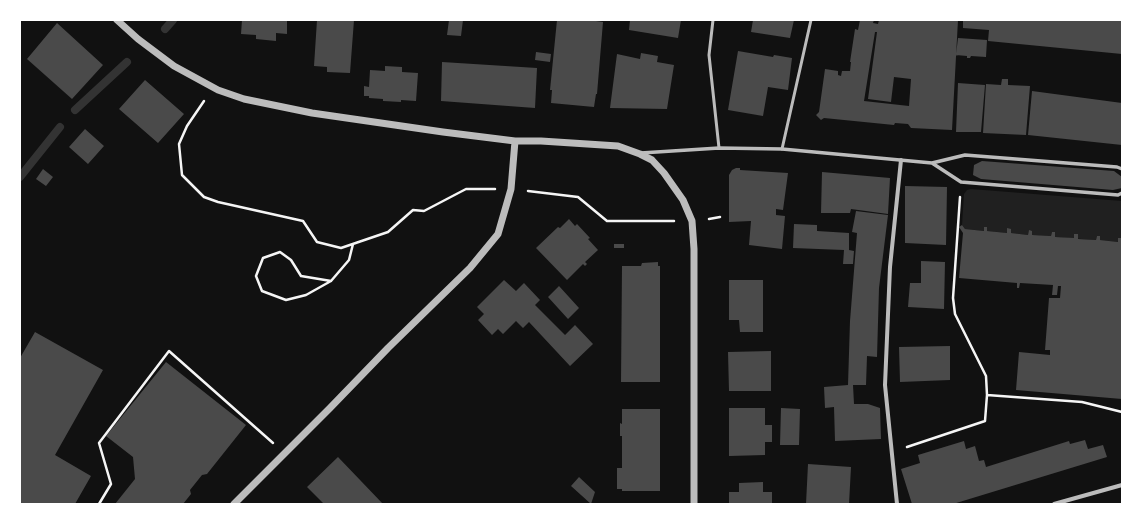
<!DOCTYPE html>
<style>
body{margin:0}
#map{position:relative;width:1142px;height:524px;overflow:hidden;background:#111;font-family:"Source Sans 3",sans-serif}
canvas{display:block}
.frame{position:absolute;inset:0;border:21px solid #fff;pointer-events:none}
</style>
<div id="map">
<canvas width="1142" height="524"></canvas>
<div class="frame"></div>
</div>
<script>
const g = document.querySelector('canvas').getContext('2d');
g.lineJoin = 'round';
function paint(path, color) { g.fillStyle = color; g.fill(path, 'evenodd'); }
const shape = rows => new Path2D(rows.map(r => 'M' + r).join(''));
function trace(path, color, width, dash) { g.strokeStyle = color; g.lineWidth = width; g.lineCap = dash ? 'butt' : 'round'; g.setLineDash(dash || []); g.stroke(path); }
const green = shape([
 [971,189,1122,201,1122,242,1121,242,1121,238,1118,238,1118,242,1100,240,1100,236,1097,236,1096,240,1055,237,1055,232,1052,232,1051,236,1032,235,1032,231,1029,231,1028,235,1011,233,1011,229,1008,229,1007,233,987,231,987,227,984,227,984,231,965,229,962,225,964,194,967,190]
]);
const stream = shape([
 [165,29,173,20],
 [75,110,127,62],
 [20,177,60,127]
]);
const building = shape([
 [242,20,287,20,287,34,276,33,276,41,256,39,256,35,241,34],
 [317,20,354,20,350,73,327,72,327,67,314,66],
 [449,20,463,20,461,36,447,35],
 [557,20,589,20,603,22,597,94,596,94,594,107,551,103,552,90,550,90],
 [630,20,681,20,678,38,629,30],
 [753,20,794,20,790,38,751,32],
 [860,20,874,20,873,23,878,24,879,20,958,20,952,130,911,128,908,124,895,123,894,125,824,118,821,120,816,115,819,112,825,69,838,71,838,75,841,76,842,71,850,71,851,62,850,62,855,29,858,30],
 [875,32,877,32,868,99,891,102,894,77,911,79,909,106,864,101],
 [963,20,1122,20,1122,54,988,41,989,30,963,28],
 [57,23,103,65,72,99,27,59],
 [958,38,987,40,986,57,971,56,970,58,967,58,967,56,956,55],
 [738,51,773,57,774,55,792,58,788,90,768,87,763,116,728,110],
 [536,52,551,54,550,62,535,60],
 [641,53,658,56,657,62,674,65,667,109,610,108,617,54,640,59],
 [442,62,537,68,535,108,441,101],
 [385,66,402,67,402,72,418,73,416,101,401,100,401,102,383,101,383,99,369,98,369,96,364,96,364,86,369,87,370,70,385,71],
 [1002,79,1008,79,1008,85,1030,86,1026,135,983,133,986,84,1001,85],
 [145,80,184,114,158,143,119,109],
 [958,83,985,85,981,132,956,132],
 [1032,91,1122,103,1122,145,1028,135],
 [85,129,104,146,88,164,69,147],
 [982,161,1114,171,1122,177,1122,188,1113,190,981,179,973,175,974,165],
 [736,168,740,168,740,170,788,173,783,210,776,209,776,215,785,216,782,249,749,245,751,221,729,222,729,175,732,170],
 [43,169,53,177,46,186,36,179],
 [822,172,890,178,888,214,851,209,850,213,821,213],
 [905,186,947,187,946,245,905,243],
 [856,211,888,215,879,288,877,357,867,356,866,385,853,385,854,404,868,404,880,408,881,439,835,441,834,407,825,408,824,387,848,385,850,321,857,233,852,232],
 [569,219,575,226,577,224,590,238,588,239,598,250,585,262,587,264,585,266,583,264,567,280,536,248,558,227,560,228],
 [794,224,817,225,817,231,849,233,849,250,854,251,853,264,843,264,844,250,793,248],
 [962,225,965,229,984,231,984,227,987,227,987,231,1007,233,1007,228,1011,229,1011,233,1028,235,1029,230,1032,231,1032,235,1051,236,1052,232,1055,232,1055,237,1074,238,1074,234,1078,234,1078,239,1096,240,1097,236,1100,236,1100,240,1118,242,1118,238,1121,238,1122,399,1016,390,1019,352,1050,355,1050,350,1045,350,1049,298,1060,298,1061,286,1058,286,1057,295,1052,295,1053,285,1020,283,1019,288,1017,288,1017,283,959,278,963,233,959,227],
 [614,244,624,244,624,248,614,248],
 [921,261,945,262,944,309,908,307,910,283,921,283],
 [658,262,658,266,660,266,660,382,621,382,622,266,641,266,642,263],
 [504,280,516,291,524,283,540,300,535,305,565,335,575,325,593,344,570,366,529,322,523,328,516,321,503,334,498,329,492,335,478,320,484,314,477,307],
 [729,280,763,280,763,332,740,332,739,320,729,320],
 [559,286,579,308,568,319,548,297],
 [35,332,103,370,55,455,91,476,75,504,20,504,20,358],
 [950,346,950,380,900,382,899,347],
 [771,351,771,391,729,391,728,352],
 [166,362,246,425,207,474,202,475,190,490,191,494,183,504,115,504,135,479,133,457,106,436],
 [729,408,765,408,765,425,772,425,772,442,765,442,765,455,729,456],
 [781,408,800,409,799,445,780,445],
 [622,409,660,409,660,491,622,491,622,489,617,489,617,468,622,468,622,436,620,436,620,423,622,424],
 [1085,440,1088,449,1103,445,1107,457,953,504,912,504,901,469,920,463,918,455,964,441,966,449,975,446,979,461,984,460,986,467,1069,441,1070,444],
 [338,457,383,504,324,504,307,487],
 [808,464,851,467,849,504,806,504],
 [579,477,595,492,591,504,571,486],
 [763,482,763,492,772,492,772,504,729,504,729,492,739,492,739,483]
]);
const path = shape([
 [204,101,187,126,179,144,182,175,204,197,218,202,303,221,317,242,341,248,388,232,413,210,424,211,466,189,495,189],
 [528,191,578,197,607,221,674,221],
 [709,219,720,217],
 [331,281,301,276,291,260,280,252,263,258,256,276,262,291,286,300,306,295,331,281,349,260,353,244],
 [987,395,1082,402,1122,412],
 [907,447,985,421,987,395,986,376,955,314,953,298,960,197],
 [99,504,111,484,99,443,169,351,273,443]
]);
const service = shape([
 [713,20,709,55,719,148],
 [782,149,811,20]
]);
const pedestrian = shape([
 [641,153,719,148,782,149,932,163,965,155,1117,167,1122,169],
 [932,163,961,182,1118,195,1122,193]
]);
const minor = shape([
 [897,504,885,385,890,267,901,160],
 [1054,504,1122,485]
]);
const tertiary = shape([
 [117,20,138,39,174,66,218,90,244,99,312,113,443,132,515,141,541,141,618,146,640,154,652,160,664,173,683,200,692,221,694,249,694,504],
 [234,504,330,408,388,348,470,268,498,234,511,189,515,141]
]);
paint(green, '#202020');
trace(stream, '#333', 8);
paint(building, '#4a4a4a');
trace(path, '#f5f5f5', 2.5);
trace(service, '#bcbcbc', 3);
trace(pedestrian, '#bcbcbc', 3.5);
trace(minor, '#bcbcbc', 4);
trace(tertiary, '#bcbcbc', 7);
</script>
